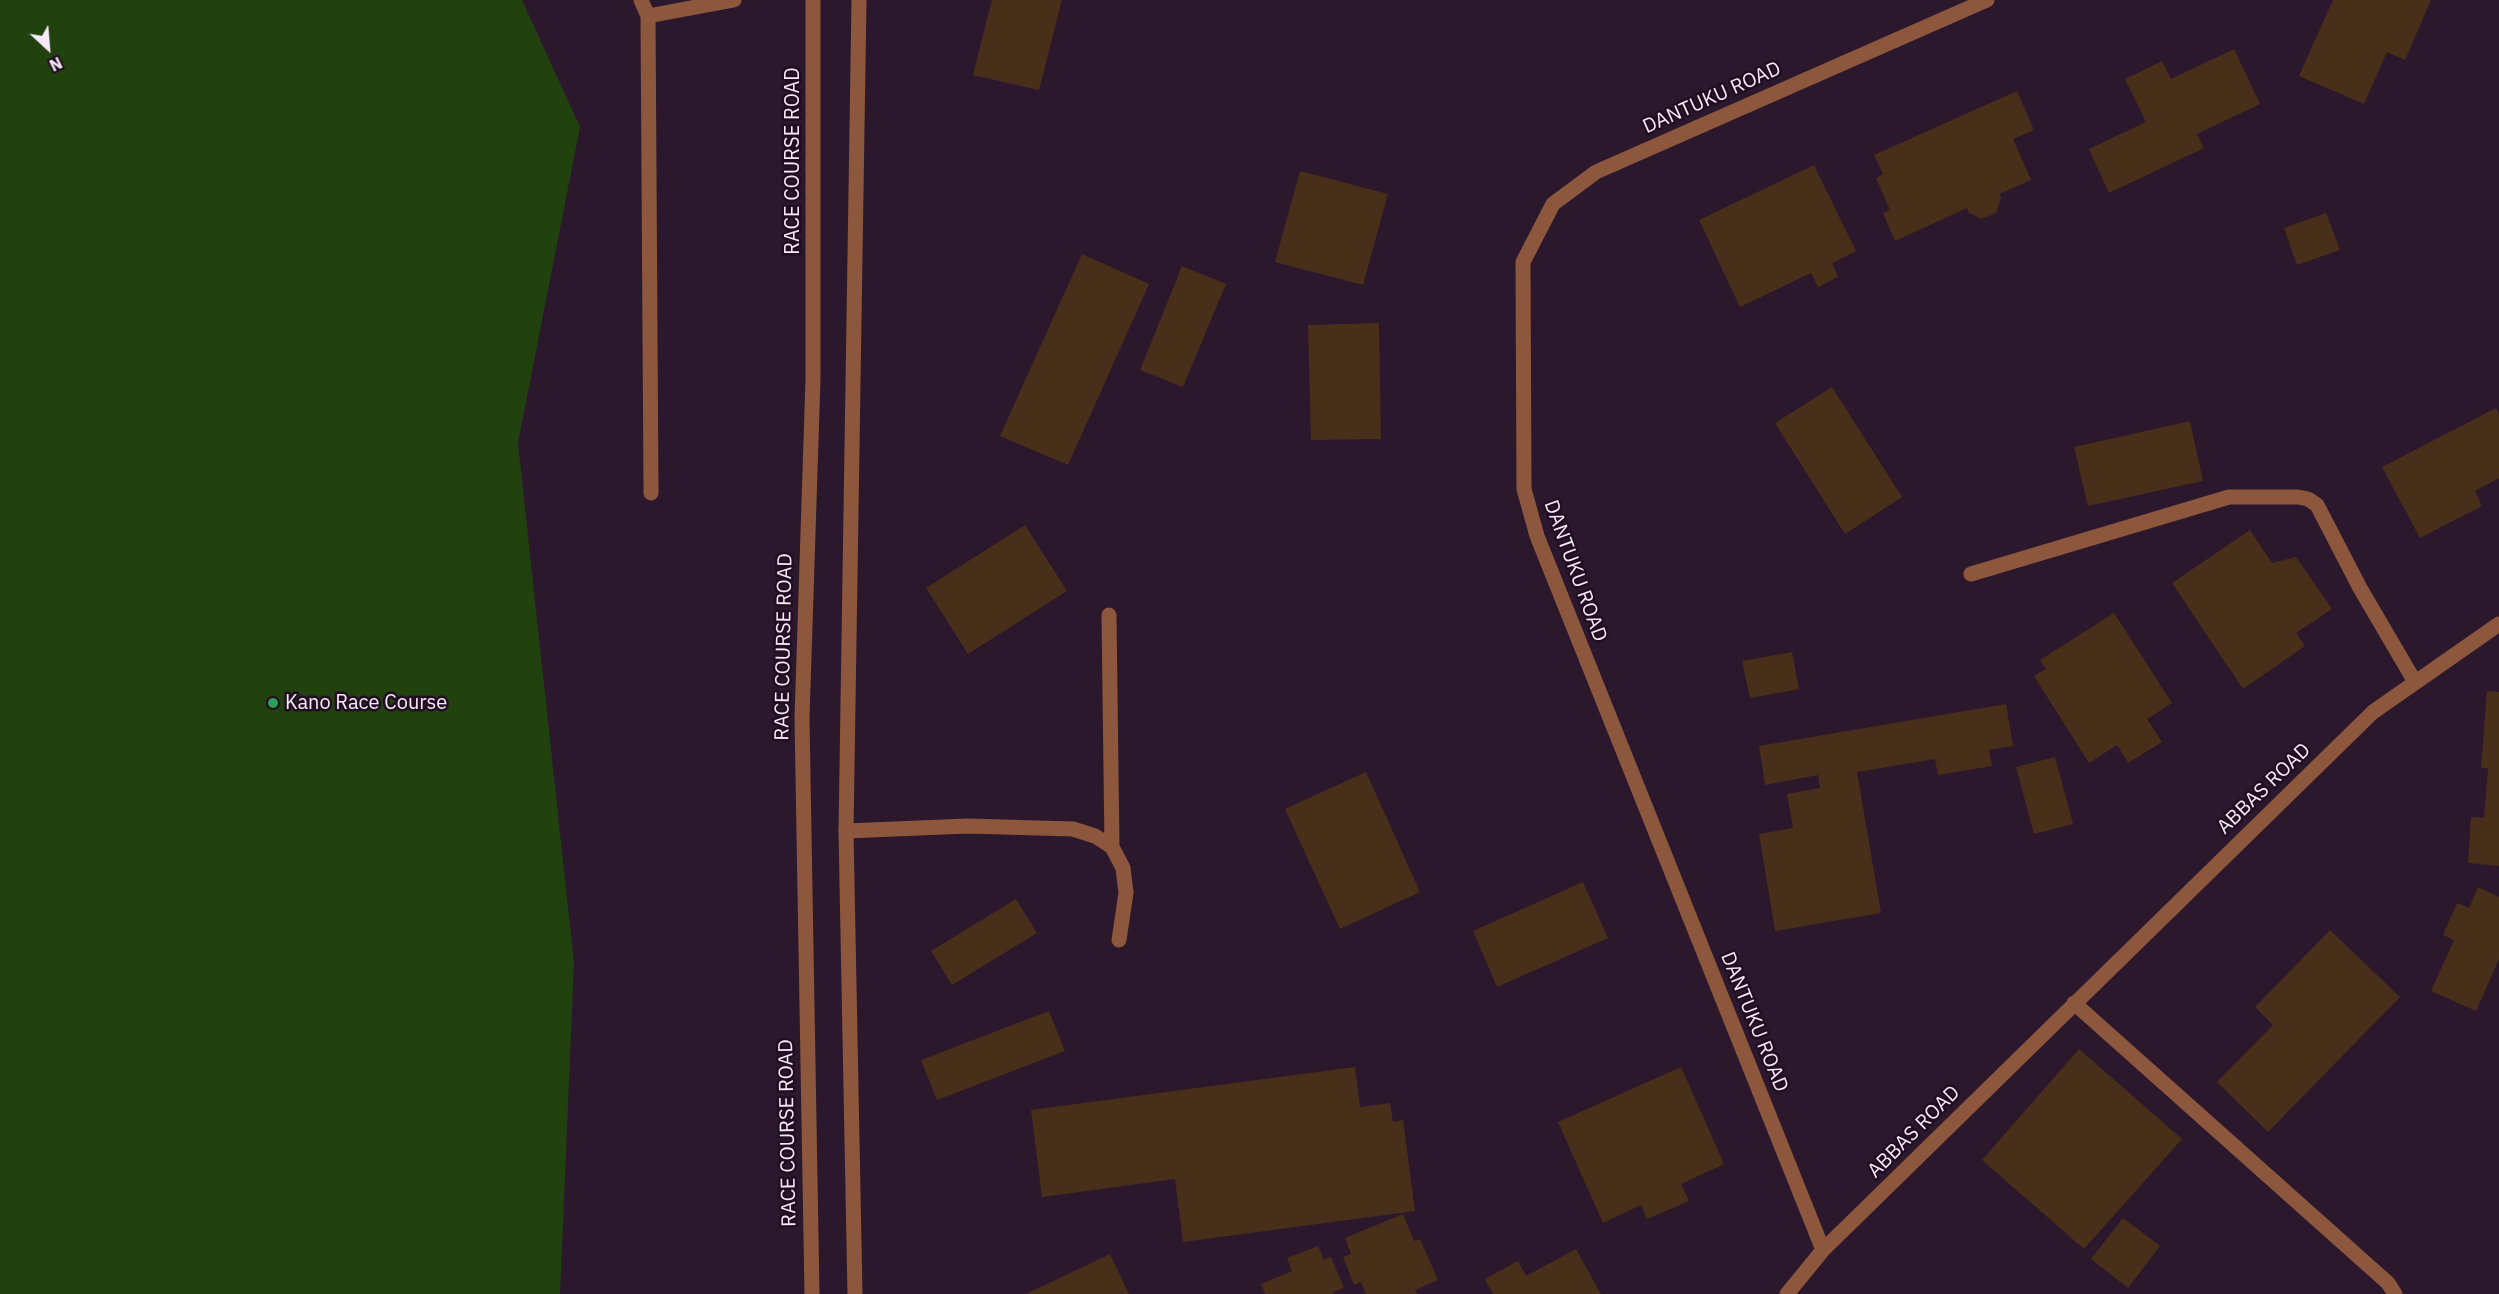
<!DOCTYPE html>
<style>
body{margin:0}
#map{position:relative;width:2499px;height:1294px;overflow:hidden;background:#2c182d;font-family:"IBM Plex Sans",sans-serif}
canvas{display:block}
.north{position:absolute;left:18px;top:18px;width:60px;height:60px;-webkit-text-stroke:4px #220e23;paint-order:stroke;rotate:154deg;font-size:16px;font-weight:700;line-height:24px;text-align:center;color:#f7e9f8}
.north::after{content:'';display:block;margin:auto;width:21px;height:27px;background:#f7e9f8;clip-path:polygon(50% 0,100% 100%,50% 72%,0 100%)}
</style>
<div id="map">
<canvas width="2499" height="1294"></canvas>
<div class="north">N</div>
</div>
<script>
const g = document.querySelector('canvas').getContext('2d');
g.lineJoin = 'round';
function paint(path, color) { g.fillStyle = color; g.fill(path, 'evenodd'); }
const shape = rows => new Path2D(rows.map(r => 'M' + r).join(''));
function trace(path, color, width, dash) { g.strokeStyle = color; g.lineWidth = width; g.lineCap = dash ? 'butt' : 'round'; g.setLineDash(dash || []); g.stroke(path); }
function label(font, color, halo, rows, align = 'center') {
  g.font = font + ' "IBM Plex Sans",sans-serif'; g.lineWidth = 5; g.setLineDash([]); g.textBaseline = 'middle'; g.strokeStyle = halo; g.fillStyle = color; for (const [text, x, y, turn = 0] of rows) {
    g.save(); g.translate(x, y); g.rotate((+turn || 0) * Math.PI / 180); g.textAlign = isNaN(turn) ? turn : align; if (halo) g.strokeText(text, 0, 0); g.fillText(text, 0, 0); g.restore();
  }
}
const green = shape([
 [0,0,522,0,580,127,518,443,574,963,560,1294,0,1294]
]);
const building = shape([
 [992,0,1062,0,1039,90,973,75],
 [2333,0,2431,0,2405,60,2387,52,2364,104,2299,76],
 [2234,49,2260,104,2197,134,2204,148,2109,193,2089,149,2146,122,2125,79,2162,61,2171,79],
 [2017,91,2034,130,2013,139,2031,180,1999,194,2001,198,1996,213,1982,219,1969,213,1967,208,1895,241,1883,213,1890,210,1876,178,1883,174,1874,155],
 [1814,165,1856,251,1832,263,1838,277,1818,287,1811,273,1740,307,1699,220],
 [1300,171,1388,194,1363,285,1275,262],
 [2326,213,2340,250,2297,265,2284,228],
 [1082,254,1149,284,1068,465,1000,436],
 [1182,266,1226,284,1183,387,1140,370],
 [1379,323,1381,439,1311,440,1308,325],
 [1832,387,1902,497,1845,534,1775,423],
 [2496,408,2499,414,2499,478,2475,491,2482,506,2420,538,2382,467],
 [2190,421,2203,481,2088,506,2074,447],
 [1025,525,1067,591,968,654,926,588],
 [2250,530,2272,563,2296,557,2332,609,2296,633,2305,646,2243,689,2172,583],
 [2114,613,2172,703,2147,719,2162,742,2128,763,2117,745,2089,763,2034,676,2046,669,2040,660],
 [1792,652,1799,689,1750,698,1742,661],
 [2487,691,2499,692,2499,866,2468,863,2471,817,2484,818,2488,768,2481,768],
 [2006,704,2013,746,1989,750,1992,766,1938,775,1935,759,1857,772,1881,913,1775,931,1759,834,1793,828,1787,794,1820,788,1818,775,1765,785,1759,746],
 [2055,757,2073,824,2034,834,2016,767],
 [1366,772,1420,892,1340,929,1285,809],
 [1583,882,1608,938,1497,987,1473,931],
 [2478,887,2499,897,2499,959,2476,1011,2431,991,2454,940,2443,935,2457,903,2469,908],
 [1016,899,1037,933,952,985,931,951],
 [2330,930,2400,997,2268,1132,2217,1082,2273,1025,2255,1007],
 [1049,1011,1065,1051,937,1100,921,1060],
 [2079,1049,2182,1139,2084,1249,1982,1160],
 [1355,1067,1360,1107,1390,1103,1393,1122,1403,1120,1415,1211,1183,1242,1175,1179,1042,1197,1031,1110],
 [1681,1067,1724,1164,1681,1184,1689,1201,1647,1219,1641,1205,1603,1223,1558,1122],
 [1403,1214,1414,1241,1420,1239,1438,1280,1415,1290,1417,1294,1366,1294,1361,1282,1354,1285,1343,1257,1351,1254,1345,1238],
 [2123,1218,2160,1246,2128,1288,2091,1259],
 [1318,1246,1324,1260,1331,1257,1344,1288,1333,1292,1334,1294,1265,1294,1261,1284,1292,1271,1287,1258],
 [1576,1249,1601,1294,1493,1294,1485,1279,1518,1261,1526,1276],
 [1110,1254,1129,1294,1026,1294]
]);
const service = shape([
 [641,0,648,16],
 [651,493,648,16,734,0]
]);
const minor = shape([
 [1971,574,2229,497,2298,497,2308,499,2317,505,2360,588,2415,682],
 [1109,615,1112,847],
 [846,831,968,826,1073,829,1095,836,1112,847,1123,868,1126,893,1119,940],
 [2074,1003,2388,1283,2395,1294],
 [1823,1250,1537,536,1524,489,1523,262,1553,204,1596,172,1987,0],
 [1787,1294,1823,1250,2373,712,2499,624]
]);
const tertiary = shape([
 [812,1294,802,718,813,379,813,0],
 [855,1294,846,831,859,0]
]);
const markers = [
 [273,703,6,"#2e9e5b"]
];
const streetNames = [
 ["DANTUKU ROAD",1712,98,-24],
 ["RACE COURSE ROAD",793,161,-90],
 ["DANTUKU ROAD",1575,571,70],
 ["RACE COURSE ROAD",784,647,-89],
 ["ABBAS ROAD",2264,789,-44],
 ["DANTUKU ROAD",1754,1022,68],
 ["ABBAS ROAD",1914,1132,-45],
 ["RACE COURSE ROAD",788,1133,-91]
];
const poiNames = [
 ["Kano Race Course",285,703]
];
paint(green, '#21410f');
paint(building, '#482f1a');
trace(service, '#8d573d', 15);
trace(minor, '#8d573d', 15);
trace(tertiary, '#8d573d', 15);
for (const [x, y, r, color] of markers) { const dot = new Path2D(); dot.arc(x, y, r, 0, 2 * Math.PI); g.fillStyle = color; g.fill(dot); trace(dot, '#220e23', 2); }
label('20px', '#f7e9f8', '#220e23', streetNames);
label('20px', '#f7e9f8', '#220e23', poiNames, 'left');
</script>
